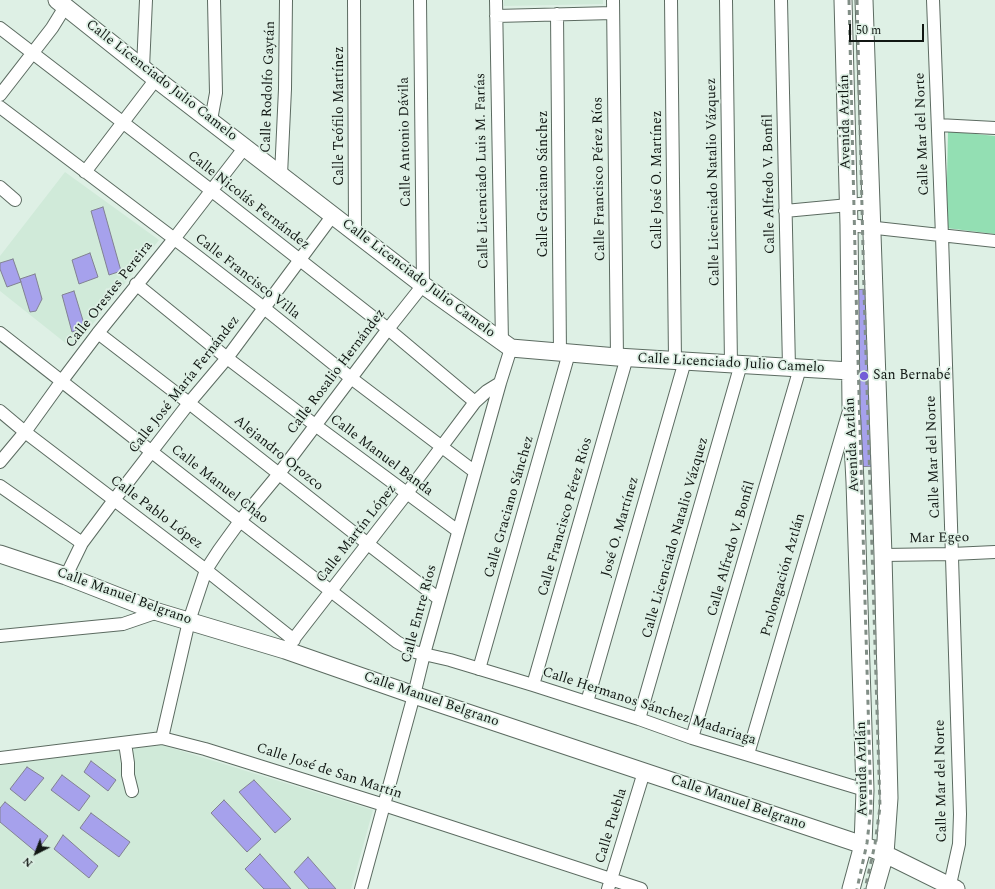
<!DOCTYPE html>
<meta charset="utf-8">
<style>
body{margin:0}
#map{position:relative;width:995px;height:889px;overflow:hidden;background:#def0e5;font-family:Spectral,serif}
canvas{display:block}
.north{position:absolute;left:16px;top:833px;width:40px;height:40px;-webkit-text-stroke:3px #def0e5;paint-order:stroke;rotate:222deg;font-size:11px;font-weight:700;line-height:16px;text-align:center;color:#111713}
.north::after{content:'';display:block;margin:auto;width:14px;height:18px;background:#111713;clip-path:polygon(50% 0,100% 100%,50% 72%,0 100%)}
.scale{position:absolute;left:849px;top:24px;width:75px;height:18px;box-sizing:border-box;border:2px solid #111713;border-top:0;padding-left:5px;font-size:12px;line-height:14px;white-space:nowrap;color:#111713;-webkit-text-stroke:3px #def0e5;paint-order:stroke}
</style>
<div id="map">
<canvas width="995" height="889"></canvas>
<div class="north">N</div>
<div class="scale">50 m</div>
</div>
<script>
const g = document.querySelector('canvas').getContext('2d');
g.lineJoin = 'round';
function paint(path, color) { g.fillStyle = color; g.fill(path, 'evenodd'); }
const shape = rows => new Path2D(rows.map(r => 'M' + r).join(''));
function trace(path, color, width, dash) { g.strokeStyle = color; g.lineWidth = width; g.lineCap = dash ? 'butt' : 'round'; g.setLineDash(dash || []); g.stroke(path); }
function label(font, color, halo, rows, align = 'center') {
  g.font = font + ' Spectral,serif'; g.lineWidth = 3.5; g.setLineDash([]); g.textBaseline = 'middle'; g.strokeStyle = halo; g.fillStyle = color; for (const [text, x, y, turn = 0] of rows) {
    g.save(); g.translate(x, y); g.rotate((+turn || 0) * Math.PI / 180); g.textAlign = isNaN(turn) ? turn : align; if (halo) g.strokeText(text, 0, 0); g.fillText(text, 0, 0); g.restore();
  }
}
const built = shape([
 [504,0,603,0,603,4,504,6],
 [65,172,159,240,73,349,0,291,0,256],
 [162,745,373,810,351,889,0,889,0,763]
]);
const green = shape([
 [948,131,995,136,995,234,946,228]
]);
const building = shape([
 [103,207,121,271,109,275,91,211,103,207],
 [90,253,98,277,79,284,72,260,90,253],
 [13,259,21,282,7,287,0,269,0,263,13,259],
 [35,274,42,299,36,311,30,312,20,279,35,274],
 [872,289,878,466,852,467,846,290,872,289],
 [74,291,85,327,72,332,62,295,74,291],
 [91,761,116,780,108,791,84,772,91,761],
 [27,767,44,778,25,801,10,789,27,767],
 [62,775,90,796,79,811,51,790,62,775],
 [254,780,291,819,275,833,239,792,254,780],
 [224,800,261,839,247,852,211,813,224,800],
 [5,802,48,836,36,852,0,822,0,808,5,802],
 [91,813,130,842,119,857,80,828,91,813],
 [63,835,98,866,89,878,54,849,63,835],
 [260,854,291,889,264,889,245,869,260,854],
 [308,857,336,889,309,889,294,872,308,857]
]);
const street = shape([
 [354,0,355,231],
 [496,0,502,342],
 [613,0,617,357],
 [671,0,675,360],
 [726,0,731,364],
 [781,0,789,367],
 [933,0,942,236,960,814,959,844,949,889],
 [557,14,560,353],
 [496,16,613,13],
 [0,28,212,191,388,329,475,402],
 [143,68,146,0],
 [0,95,52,28,65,7],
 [0,107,197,256,264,308,351,378,475,472],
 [211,120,216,93,214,0],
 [938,125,995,128],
 [85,172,156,79],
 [281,175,285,89,286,0],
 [0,187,15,200],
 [785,211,870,203],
 [849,225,995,241],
 [136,284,227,358,315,425,458,531],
 [0,333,240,521,397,642,415,652,450,660,533,685,639,719,692,738,865,790],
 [98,333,189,403,368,544,439,599],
 [0,411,25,432,206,570,294,640],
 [0,462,25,432,61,382,98,333,174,239,245,147],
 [0,486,82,543],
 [883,555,952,554,995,552],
 [66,576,82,543,114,500,189,403,227,358,333,215],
 [0,636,123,624,158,612],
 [289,645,407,493,475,402,487,391,500,383],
 [479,669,569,353],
 [533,685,627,357],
 [587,702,685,361],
 [639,719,741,364],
 [162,738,189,621,206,570,219,550,240,521,278,475,388,329,423,285,420,0],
 [692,738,800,368],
 [125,743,128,763,128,775,132,791],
 [748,754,848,414],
 [0,758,162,738,205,749,384,805,641,889],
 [361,889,414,695,424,654,500,383,511,348],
 [608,889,644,772]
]);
const secondary = shape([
 [57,0,156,79,423,285,511,348,617,357,850,371],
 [843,0,849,225,851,405,855,482,865,790,863,845,851,889],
 [864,0,883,555,889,798,885,854,875,889],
 [0,554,66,576,158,612,285,650,414,695,863,845,885,854,956,889]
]);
const rail = shape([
 [849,0,856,291,871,807,867,843,857,889],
 [857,0,864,290,880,807,875,844,865,889]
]);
const markers = [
 [864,376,5,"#725dd7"]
];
const streetNames = [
 ["Calle Licenciado Julio Camelo",161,81,38],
 ["Calle Rodolfo Gaytán",269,87,-88],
 ["Calle Teófilo Martínez",340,116,-90],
 ["Avenida Aztlán",846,122,-91],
 ["Calle Mar del Norte",923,134,-92],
 ["Calle Antonio Dávila",406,142,-91],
 ["Calle Licenciado Luis M. Farías",483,171,-91],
 ["Calle Francisco Pérez Ríos",600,179,-91],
 ["Calle José O. Martínez",658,180,-90],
 ["Calle Licenciado Natalio Vázquez",714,182,-91],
 ["Calle Graciano Sánchez",544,184,-90],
 ["Calle Alfredo V. Bonfil",770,184,-91],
 ["Calle Nicolás Fernández",248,201,38],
 ["Calle Francisco Villa",247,277,38],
 ["Calle Licenciado Julio Camelo",418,279,37],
 ["Calle Orestes Pereira",110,295,-52],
 ["Calle Licenciado Julio Camelo",731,364,3],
 ["Calle Rosalio Hernández",337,372,-53],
 ["Calle José María Fernández",185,385,-52],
 ["Avenida Aztlán",853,445,-93],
 ["Alejandro Orozco",278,454,39],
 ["Calle Manuel Banda",381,456,37],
 ["Calle Mar del Norte",934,457,-92],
 ["Calle Manuel Chao",219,485,38],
 ["Calle Graciano Sánchez",510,507,-74],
 ["Calle Pablo López",156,513,37],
 ["Calle Francisco Pérez Ríos",566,517,-74],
 ["José O. Martínez",621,527,-74],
 ["Calle Martín López",357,534,-52],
 ["Calle Licenciado Natalio Vázquez",676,538,-74],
 ["Mar Egeo",939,539,-1],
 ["Calle Alfredo V. Bonfil",732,549,-74],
 ["Prolongación Aztlán",784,575,-74],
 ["Calle Manuel Belgrano",124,597,20],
 ["Calle Entre Ríos",420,614,-75],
 ["Calle Manuel Belgrano",431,700,19],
 ["Calle Hermanos Sánchez Madariaga",649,707,18],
 ["Avenida Aztlán",863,769,-91],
 ["Calle José de San Martín",329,772,18],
 ["Calle Mar del Norte",942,781,-91],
 ["Calle Manuel Belgrano",738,803,19],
 ["Calle Puebla",612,826,-73]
];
const poiNames = [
 ["San Bernabé",873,376]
];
paint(built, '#d0ead9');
paint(green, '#93dfb3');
paint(building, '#a6a1ec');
trace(building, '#828292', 1);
trace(street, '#5c6b61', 14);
trace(secondary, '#5c6b61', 19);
trace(street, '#fff', 12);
trace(secondary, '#fff', 17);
trace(rail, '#818e86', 3, [5, 5]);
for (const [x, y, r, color] of markers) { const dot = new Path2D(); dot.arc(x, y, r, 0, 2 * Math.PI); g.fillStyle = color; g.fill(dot); trace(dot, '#def0e5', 1.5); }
label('14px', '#111713', '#def0e5', streetNames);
label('14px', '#111713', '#def0e5', poiNames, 'left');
</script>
